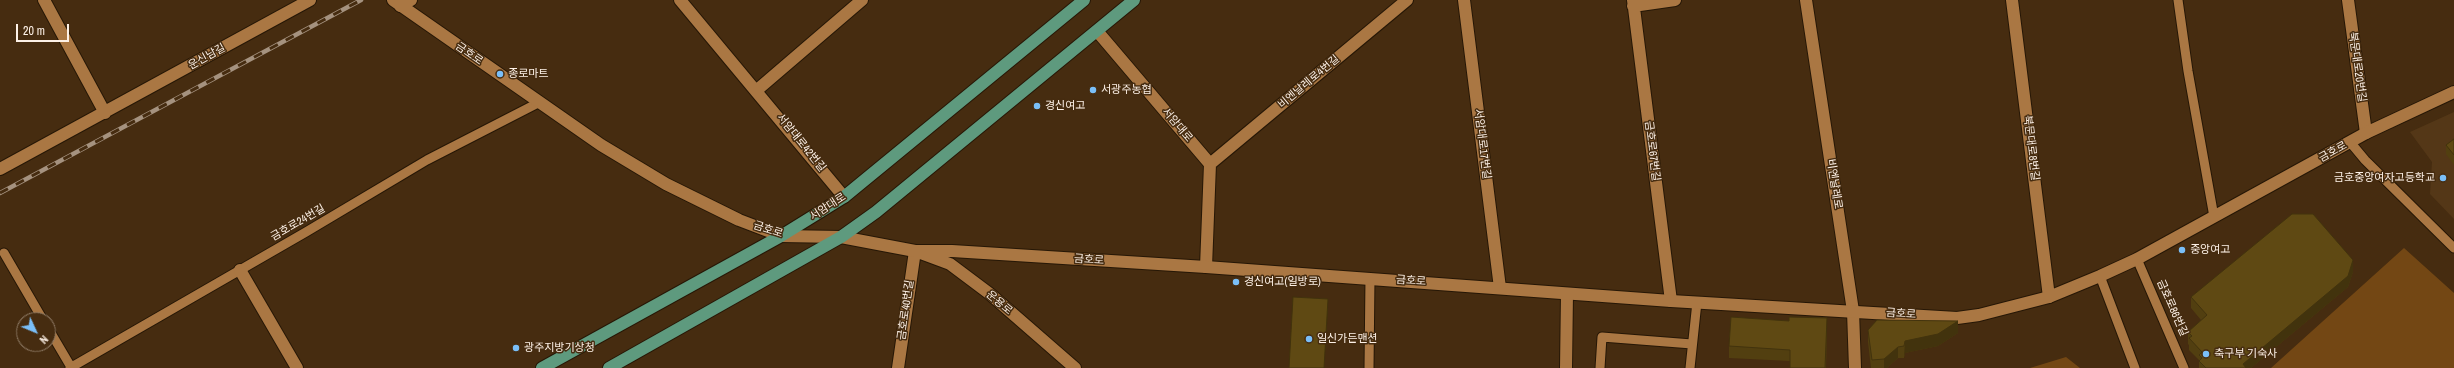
<!DOCTYPE html>
<meta charset="utf-8">
<style>
body{margin:0}
#map{position:relative;width:2454px;height:368px;overflow:hidden;background:#462c10;font-family:"Archivo Narrow",sans-serif}
canvas{display:block}
.north{position:absolute;left:16px;top:312px;width:40px;height:40px;box-sizing:border-box;background:#462c10;border:1px solid #8f7b66;border-radius:50%;rotate:134deg;font-size:11px;font-weight:700;line-height:16px;text-align:center;color:#fdf1e7}
.north::after{content:'';display:block;margin:auto;width:14px;height:18px;background:#7abff8;clip-path:polygon(50% 0,100% 100%,50% 72%,0 100%)}
.scale{position:absolute;left:16px;top:24px;width:53px;height:18px;box-sizing:border-box;border:2px solid #fdf1e7;border-top:0;padding-left:5px;font-size:12px;line-height:14px;white-space:nowrap;color:#fdf1e7;-webkit-text-stroke:3px #462c10;paint-order:stroke}
</style>
<div id="map">
<canvas width="2454" height="368"></canvas>
<div class="north">N</div>
<div class="scale">20 m</div>
</div>
<script>
const g = document.querySelector('canvas').getContext('2d');
g.lineJoin = 'round';
function paint(path, color) { g.fillStyle = color; g.fill(path, 'evenodd'); }
const shape = rows => new Path2D(rows.map(r => 'M' + r).join(''));
function trace(path, color, width, dash) { g.strokeStyle = color; g.lineWidth = width; g.lineCap = dash ? 'butt' : 'round'; g.setLineDash(dash || []); g.stroke(path); }
function label(font, color, halo, rows, align = 'center') {
  g.font = font + ' "Archivo Narrow","Noto Sans KR",sans-serif'; g.lineWidth = 3; g.setLineDash([]); g.textBaseline = 'middle'; g.strokeStyle = halo; g.fillStyle = color; for (const [text, x, y, turn = 0] of rows) {
    g.save(); g.translate(x, y); g.rotate((+turn || 0) * Math.PI / 180); g.textAlign = isNaN(turn) ? turn : align; if (halo) g.strokeText(text, 0, 0); g.fillText(text, 0, 0); g.restore();
  }
}
const built = shape([
 [2454,112,2454,219,2430,194,2432,162,2410,132]
]);
const green = shape([
 [2404,248,2454,293,2454,368,2271,368],
 [2066,357,2080,368,2030,368]
]);
const service = shape([
 [2178,0,2188,71,2214,217],
 [2350,142,2365,160,2454,248],
 [4,253,43,320],
 [2137,259,2184,368],
 [2100,276,2135,368],
 [48,328,71,367],
 [70,368,306,232,427,160,538,103],
 [1369,368,1370,278],
 [1600,368,1602,337,1692,344],
 [1690,368,1697,302]
]);
const minor = shape([
 [44,0,105,113],
 [393,0,601,145,666,184,739,220,781,236,841,237],
 [680,0,844,197],
 [1464,0,1500,288],
 [1633,0,1671,301],
 [1806,0,1853,311,1855,368],
 [2012,0,2049,297],
 [2348,0,2366,133],
 [400,6,411,0],
 [1633,6,1675,0],
 [1097,31,1210,164],
 [757,90,862,0],
 [1210,164,1407,0],
 [0,169,310,0],
 [1206,267,1210,164],
 [240,270,297,368],
 [898,368,915,251,950,264,990,294,1075,368],
 [1566,368,1567,294]
]);
const tertiary = shape([
 [841,237,915,251,952,251,1206,267,1671,301,1957,318,1979,315,2049,297,2100,276,2137,259,2366,133,2454,92]
]);
const primary = shape([
 [542,368,781,236,844,197,1084,0],
 [609,368,841,237,876,212,1134,0]
]);
const rail = shape([
 [0,193,361,0]
]);
const wall = shape([
 [2454,139,2454,165,2446,154,2446,145],
 [2353,272,2348,287,2251,368,2199,368,2199,360,2189,350,2189,345,2188,344,2188,332,2201,320,2191,308,2191,297],
 [1827,329,1826,368,1790,368,1790,361,1729,358,1729,346],
 [1868,330,1958,333,1938,346,1905,353,1904,358,1898,358,1887,368,1871,368,1868,342]
]);
const shadedWall = shape([
 [2353,260,2353,272,2348,287,2251,368,2243,368,2243,364],
 [1328,299,1328,310,1324,368],
 [1958,321,1958,333,1938,346,1905,353,1904,358,1905,341],
 [1898,347,1898,358,1887,368,1884,368,1884,359]
]);
const building = shape([
 [2454,139,2454,155,2446,145,2454,139],
 [2292,214,2313,214,2353,260,2348,276,2243,364,2246,368,2206,368,2199,361,2202,358,2199,355,2202,352,2189,338,2192,336,2188,332,2207,315,2191,297,2292,214],
 [1293,297,1328,299,1324,368,1289,368,1293,297],
 [1731,317,1789,321,1789,317,1827,318,1825,368,1790,368,1790,350,1729,346,1731,317],
 [1877,320,1958,321,1938,334,1905,341,1904,346,1898,347,1884,359,1872,360,1868,330,1877,320]
]);
const markers = [
 [500,74,4,"#7abff8"],
 [1093,90,4,"#7abff8"],
 [1037,106,4,"#7abff8"],
 [2443,178,4,"#7abff8"],
 [2182,250,4,"#7abff8"],
 [1236,282,4,"#7abff8"],
 [1309,339,4,"#7abff8"],
 [516,348,4,"#7abff8"],
 [2206,354,4,"#7abff8"]
];
const streetNames = [
 ["금호로",469,54,35],
 ["운신남길",207,57,-29],
 ["북문대로20번길",2357,67,82],
 ["비엔날레로4번길",1309,82,-40],
 ["서암대로",1177,125,50],
 ["서암대로42번길",801,143,51],
 ["서암대로17번길",1482,144,83],
 ["북문대로8번길",2031,148,83],
 ["금호로67번길",1652,151,83],
 ["금호로",2333,152,-29],
 ["비엔날레로",1834,184,81],
 ["서암대로",828,207,-33],
 ["금호로24번길",298,223,-30],
 ["금호로",768,230,18],
 ["금호로",1089,260,4],
 ["금호로",1411,281,4],
 ["운용로",999,303,40],
 ["금호로86번길",2172,308,66],
 ["금호로40번길",906,310,-82],
 ["금호로",1901,314,4]
];
const poiNames = [
 ["종로마트",508,74],
 ["서광주농협",1101,90],
 ["경신여고",1045,106],
 ["금호중앙여자고등학교",2435,178,"right"],
 ["중앙여고",2190,250],
 ["경신여고(일방로)",1244,282],
 ["일신가든맨션",1317,339],
 ["광주지방기상청",524,348],
 ["축구부 기숙사",2214,354]
];
paint(built, '#543717');
paint(green, '#734714');
trace(service, '#261706', 11);
trace(minor, '#261706', 14);
trace(tertiary, '#261706', 14);
trace(primary, '#261706', 14);
trace(service, '#aa7743', 9);
trace(minor, '#aa7743', 12);
trace(tertiary, '#aa7743', 12);
trace(primary, '#5e9a7e', 12);
trace(rail, '#a5927f', 4.5);
trace(rail, '#462c10', 3, [9]);
paint(wall, '#523f10');
paint(shadedWall, '#42330d');
paint(building, '#5f4913');
trace(building, '#42330d', 1);
for (const [x, y, r, color] of markers) { const dot = new Path2D(); dot.arc(x, y, r, 0, 2 * Math.PI); g.fillStyle = color; g.fill(dot); trace(dot, '#462c10', 1.5); }
label('11px', '#fdf1e7', '#462c10', streetNames);
label('11px', '#fdf1e7', '#462c10', poiNames, 'left');
</script>
